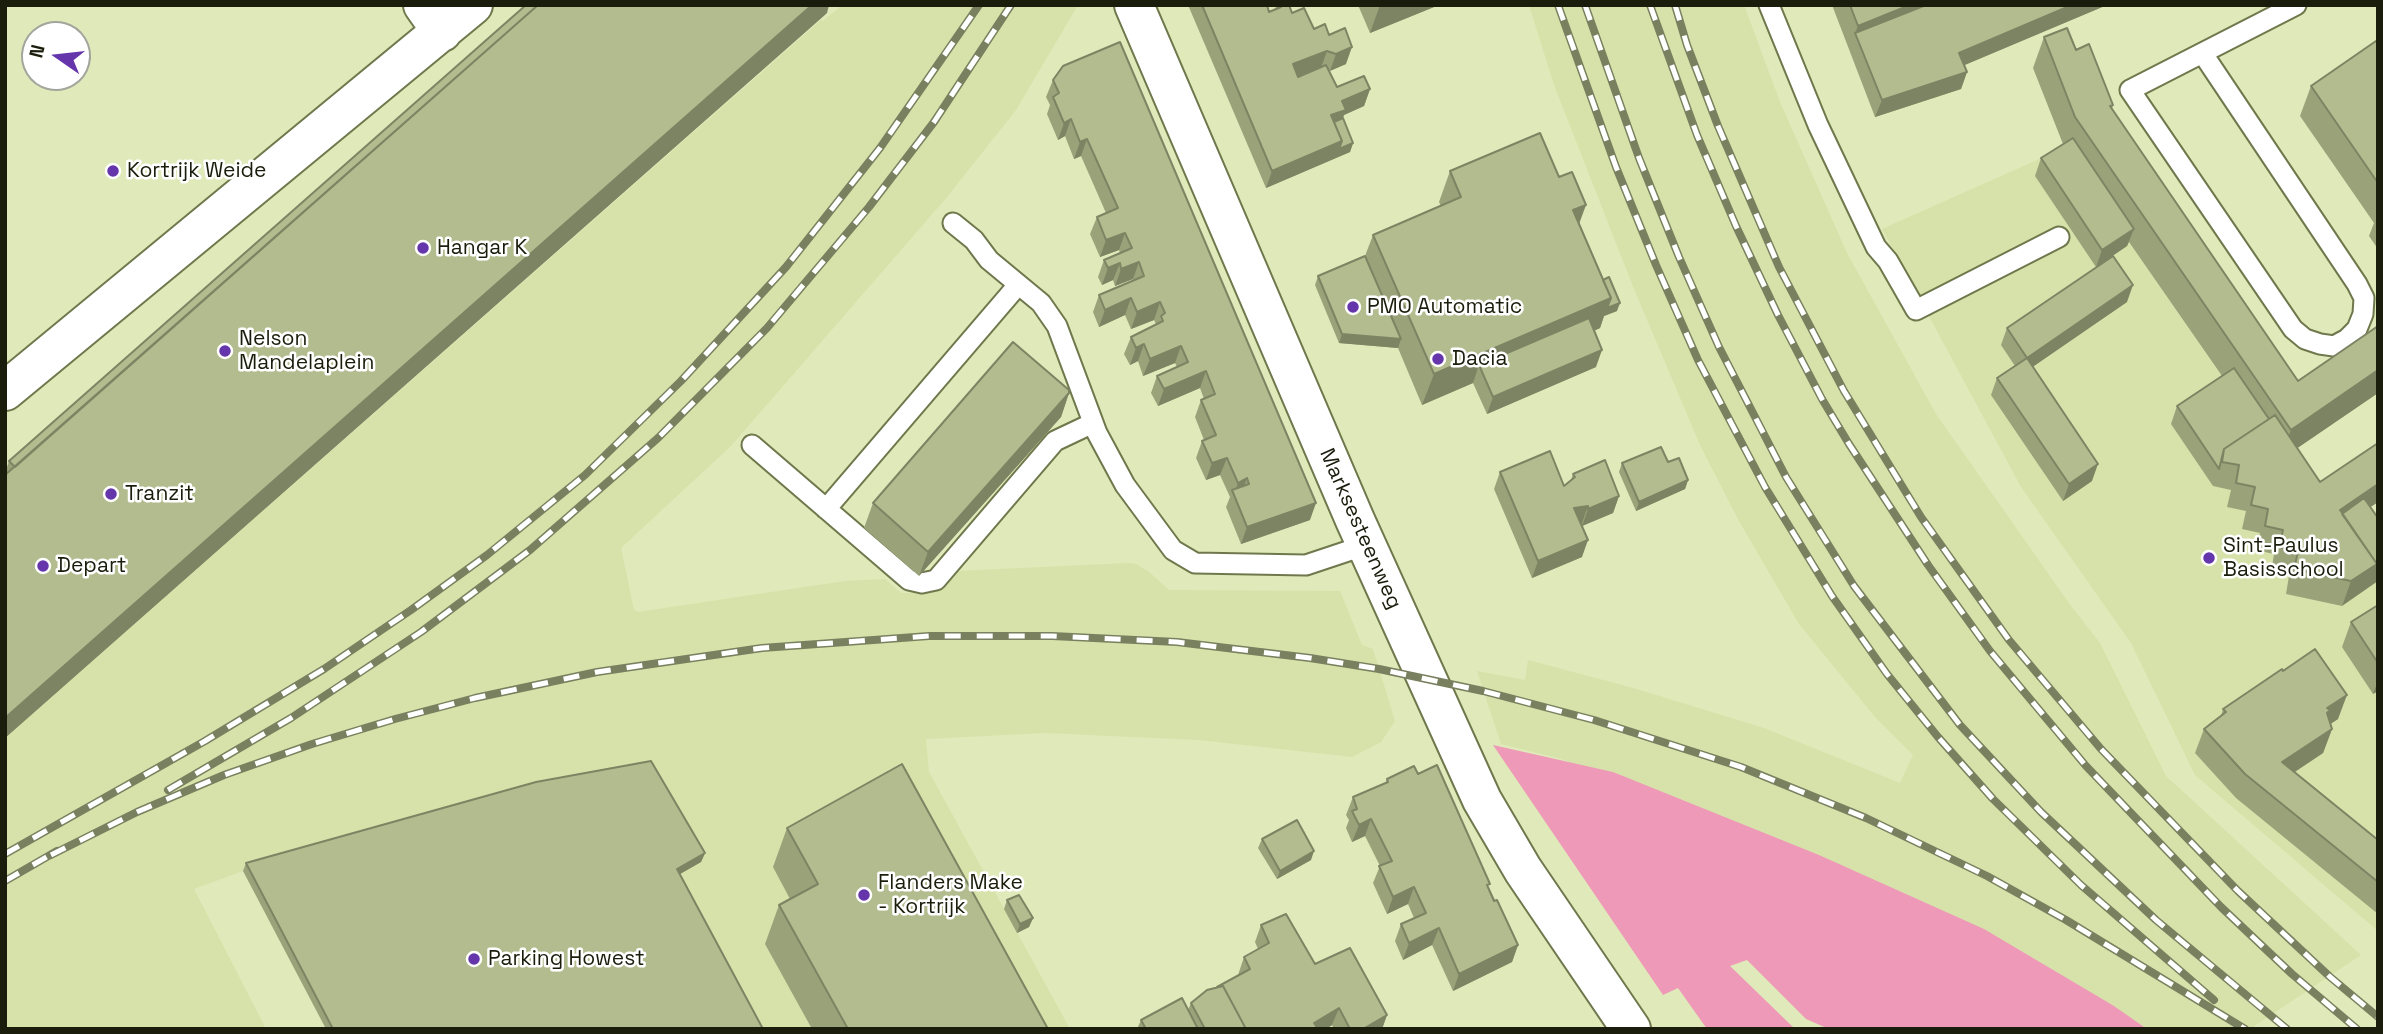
<!DOCTYPE html>
<style>
body{margin:0}
#map{position:relative;width:2383px;height:1034px;overflow:hidden;background:#dfe9b9;font-family:"Space Grotesk",sans-serif}
canvas{display:block}
.frame{position:absolute;inset:0;border:7px solid #1a1d0b;pointer-events:none}
.north{position:absolute;left:21px;top:21px;width:70px;height:70px;box-sizing:border-box;background:#fff;border:2px solid #a3a59d;border-radius:50%;rotate:284deg;font-size:19px;font-weight:700;line-height:28px;text-align:center;color:#1a1d0b}
.north::after{content:'';display:block;margin:auto;width:24px;height:32px;background:#6535ac;clip-path:polygon(50% 0,100% 100%,50% 72%,0 100%)}
</style>
<div id="map">
<canvas width="2383" height="1034"></canvas>
<div class="frame"></div>
<div class="north">N</div>
</div>
<script>
const g = document.querySelector('canvas').getContext('2d');
g.lineJoin = 'round';
function paint(path, color) { g.fillStyle = color; g.fill(path, 'evenodd'); }
const shape = rows => new Path2D(rows.map(r => 'M' + r).join(''));
function trace(path, color, width, dash) { g.strokeStyle = color; g.lineWidth = width; g.lineCap = dash ? 'butt' : 'round'; g.setLineDash(dash || []); g.stroke(path); }
function label(font, color, halo, rows, align = 'center') {
  g.font = font + ' "Space Grotesk",sans-serif'; g.lineWidth = 5; g.setLineDash([]); g.textBaseline = 'middle'; g.strokeStyle = halo; g.fillStyle = color; for (const [text, x, y, turn = 0] of rows) {
    g.save(); g.translate(x, y); g.rotate((+turn || 0) * Math.PI / 180); g.textAlign = isNaN(turn) ? turn : align; if (halo) g.strokeText(text, 0, 0); g.fillText(text, 0, 0); g.restore();
  }
}
const built = shape([
 [842,5,1078,5,1016,110,947,197,731,446,621,548,634,610,638,612,845,581,885,579,901,593,924,593,944,588,957,571,1128,563,1136,564,1148,571,1169,590,1340,591,1362,645,1373,649,1395,721,1381,742,1352,757,1199,740,1045,733,926,739,929,772,1070,1029,755,1029,673,878,701,862,243,871,194,889,266,1029,5,1029,5,738,821,20,823,21],
 [1529,5,1744,5,1780,102,1847,253,1936,414,2071,606,2100,643,2166,776,2361,955,2250,1029,2148,1029,2035,959,1562,759,1501,744,1477,671,1525,680,1528,660,1633,688,1764,728,1900,783,1913,755,1875,717,1799,624,1739,521,1700,445,1634,289,1554,85],
 [2064,148,2368,588,2378,581,2378,931,2195,775,2131,643,2021,487,1882,229]
]);
const green = shape([
 [1493,745,1613,772,1819,855,1984,929,2114,1006,2147,1029,1829,1029,1806,1019,1747,960,1730,966,1795,1029,1707,1029,1678,988,1663,995]
]);
const lane = shape([
 [1769,5,1818,125,1876,247,1888,261,1916,310,2059,237],
 [2203,54,2357,284,2364,298,2363,314,2357,329,2347,339,2334,346,2320,344,2305,339,2293,329,2130,90,2296,5],
 [953,223,974,240,989,260,1041,303,1057,326,1097,433,1125,485,1173,550,1195,563,1306,565,1366,545],
 [752,445,909,580,922,583,936,580,1055,441,1093,423],
 [826,509,1018,285]
]);
const street = shape([
 [423,5,442,32],
 [5,391,473,5]
]);
const secondary = shape([
 [1134,5,1355,520,1482,800,1523,870,1631,1029]
]);
const rail = shape([
 [1558,5,1616,167,1656,265,1698,360,1765,487,1832,596,1887,674,1938,737,1993,799,2081,885,2214,1000],
 [1585,5,1639,158,1679,257,1719,347,1786,477,1854,586,1960,725,2041,812,2156,920,2287,1029],
 [1650,5,1697,135,1736,226,1778,315,1822,399,1849,444,1928,565,1990,651,2086,766,2221,907,2292,974,2357,1029],
 [1675,5,1687,45,1718,126,1779,267,1844,391,1921,517,2009,640,2101,749,2238,891,2329,976,2378,1017],
 [168,790,291,718,421,632,530,550,658,438,767,328,869,207,934,122,1011,5],
 [5,854,205,741,324,669,411,610,487,555,585,475,681,381,786,267,880,148,979,5],
 [51,855,137,812,224,775,312,744,395,719,475,698,597,672,762,648,929,636,1052,636,1177,642,1310,658,1379,669,1483,691,1594,720,1741,767,1866,818,1987,876,2066,920,2245,1029],
 [5,881,57,851]
]);
const wall = shape([
 [1188,5,1267,5,1269,12,1275,9,1277,5,1289,5,1292,13,1314,29,1329,35,1346,64,1329,71,1337,87,1370,89,1364,106,1344,115,1343,118,1353,143,1350,152,1266,188],
 [1358,5,1439,5,1370,33],
 [1832,5,2107,5,1964,65,1967,72,1961,89,1875,117],
 [827,13,5,738,6,470,9,461],
 [2044,37,2076,50,2113,105,2112,109,2298,381,2378,326,2378,393,2297,448,2320,482,2378,443,2378,502,2370,507,2378,518,2342,606,2286,594,2289,576,2271,572,2274,554,2256,550,2260,533,2242,529,2246,511,2227,507,2231,490,2213,486,2171,424,2177,406,2222,376,2129,242,2127,246,2096,267,2035,176,2041,158,2063,144,2033,68],
 [2378,44,2378,249,2369,236,2374,223,2300,116,2311,86],
 [1053,80,1310,520,1241,544,1226,507,1230,497,1220,475,1206,480,1196,458,1202,441,1204,440,1195,417,1201,400,1204,399,1200,388,1158,406,1151,393,1157,376,1177,367,1175,363,1143,376,1138,361,1130,365,1124,354,1131,337,1156,324,1154,320,1131,329,1125,315,1099,327,1093,312,1099,295,1133,281,1133,279,1115,286,1113,280,1102,285,1098,277,1104,260,1120,253,1119,250,1100,257,1090,234,1097,217,1106,213,1081,156,1074,159,1065,136,1058,140,1047,114,1050,105,1046,97],
 [1450,171,1579,223,1617,311,1604,316,1600,328,1594,331,1596,367,1487,414,1473,383,1422,405,1398,348,1339,343,1315,285,1318,276,1365,256,1373,235,1441,206,1439,202],
 [2127,302,2033,366,2092,481,2063,501,1991,395,1997,378,2015,366,2001,345,2007,328],
 [1069,393,1061,417,919,576,864,528,873,503],
 [1622,463,1688,480,1685,489,1636,511,1619,472],
 [1500,472,1564,486,1571,480,1573,474,1619,496,1613,513,1582,526,1581,523,1582,557,1532,578,1494,489],
 [2378,605,2378,691,2373,694,2342,647,2351,622],
 [2283,671,2338,719,2330,724,2332,729,2323,753,2295,772,2378,840,2378,914,2236,798,2195,753,2204,729,2221,716,2223,709],
 [1418,774,1489,888,1518,945,1512,962,1453,991,1432,945,1403,960,1395,941,1401,924,1414,918,1408,904,1387,914,1373,883,1380,866,1365,836,1352,842,1346,828,1349,820,1346,815,1353,797,1385,784,1387,779],
 [787,828,1048,1029,812,1029,765,944,779,905,790,899,773,867],
 [1262,839,1311,860,1277,879,1258,848],
 [705,853,701,862,680,874,763,1029,326,1029,243,871,246,863],
 [1007,900,1033,918,1029,927,1017,933,1004,909],
 [1261,925,1387,1015,1382,1029,1334,1029,1332,1025,1326,1029,1137,1029,1141,1020,1188,1010,1191,1003,1238,975,1244,957,1258,949,1255,942]
]);
const shadedWall = shape([
 [812,5,829,5,827,13,5,738,5,718],
 [1380,5,1439,5,1370,33],
 [1910,5,1934,5,1855,33,1858,26],
 [2072,5,2107,5,1953,70,1959,53],
 [1352,47,1346,64,1330,71,1336,54],
 [1327,51,1321,68,1287,81,1293,64],
 [1967,72,1961,89,1875,117,1882,100],
 [1370,89,1364,106,1344,115,1339,127,1331,130,1331,115,1342,101],
 [1071,119,1065,136,1058,140,1064,123],
 [1087,139,1081,156,1074,159,1080,142],
 [1342,141,1353,143,1350,152,1266,188,1272,171],
 [1586,205,1575,235,1573,210],
 [2134,229,2127,246,2096,267,2102,250],
 [1125,233,1119,250,1100,257,1106,240],
 [1139,262,1133,279,1115,286,1121,269],
 [1120,263,1113,280,1102,285,1108,268],
 [2133,285,2127,302,2021,375,2027,358],
 [1131,298,1125,315,1099,327,1105,310],
 [1611,298,1620,303,1617,311,1604,316,1600,328,1485,378,1479,365,1473,383,1422,405,1434,374],
 [1160,302,1154,320,1131,329,1137,312],
 [1342,334,1401,339,1398,348,1339,343],
 [1144,344,1138,361,1130,365,1136,348],
 [1181,346,1175,363,1143,376,1150,359],
 [1602,350,1596,367,1487,414,1493,397],
 [2378,370,2378,393,2280,460,2291,430],
 [1206,371,1200,388,1158,406,1164,389],
 [1069,393,1061,417,919,576,928,552],
 [1227,458,1220,475,1206,480,1212,463],
 [2098,464,2092,481,2063,501,2069,484],
 [1247,478,1241,495,1234,494,1238,483],
 [1688,480,1685,489,1636,511,1639,502],
 [2378,484,2378,502,2343,526,2340,510],
 [1619,496,1613,513,1582,526,1588,509],
 [1316,503,1310,520,1241,544,1247,527],
 [1588,506,1582,523,1567,525,1574,508],
 [1588,540,1582,557,1532,578,1538,561],
 [2377,564,2378,581,2342,606,2351,581],
 [2378,681,2378,691,2373,694],
 [2347,695,2338,719,2323,729,2327,708],
 [2332,729,2323,753,2273,786,2282,762],
 [1371,819,1365,836,1352,842,1359,825],
 [1314,851,1311,860,1277,879,1280,871],
 [705,853,701,862,673,878,677,869],
 [1414,887,1408,904,1387,914,1393,897],
 [1033,918,1029,927,1017,933,1020,924],
 [1439,928,1432,945,1403,960,1409,943],
 [1518,945,1512,962,1453,991,1459,974],
 [1339,1008,1332,1025,1326,1029,1312,1029,1314,1023],
 [1387,1015,1382,1029,1363,1029]
]);
const building = shape([
 [526,5,538,5,15,467,9,461,526,5],
 [538,5,812,5,5,718,5,475,538,5],
 [1202,5,1267,5,1269,12,1281,7,1279,5,1289,5,1292,13,1304,8,1314,29,1325,24,1329,35,1345,28,1352,47,1336,54,1327,51,1293,64,1298,77,1326,65,1337,87,1364,76,1370,89,1342,101,1346,110,1331,115,1342,141,1272,171,1202,5],
 [1850,5,1910,5,1858,26,1850,5],
 [1926,5,2072,5,1959,53,1967,72,1882,100,1855,33,1926,5],
 [2067,28,2076,50,2089,44,2113,105,2110,106,2298,381,2378,326,2378,370,2291,430,2075,117,2044,37,2067,28],
 [2376,41,2378,44,2378,183,2311,86,2376,41],
 [1120,42,1316,503,1247,527,1232,490,1249,484,1247,478,1238,483,1227,458,1212,463,1202,441,1216,435,1201,400,1215,394,1206,371,1164,389,1157,376,1188,362,1181,346,1150,359,1144,344,1136,348,1131,337,1163,321,1161,316,1165,313,1160,302,1137,312,1131,298,1105,310,1099,295,1144,276,1139,262,1121,269,1120,263,1108,268,1104,260,1132,248,1125,233,1106,240,1097,217,1118,208,1087,139,1080,142,1071,119,1064,123,1053,97,1059,93,1053,80,1063,66,1120,42],
 [1343,118,1353,143,1339,149,1342,141,1334,122,1343,118],
 [1540,133,1559,177,1572,172,1586,205,1573,210,1611,298,1434,374,1373,235,1461,197,1450,171,1540,133],
 [2073,138,2134,229,2102,250,2041,158,2073,138],
 [1365,256,1401,339,1342,334,1318,276,1365,256],
 [2113,256,2133,285,2027,358,2007,328,2113,256],
 [1609,277,1620,303,1607,308,1611,298,1603,280,1609,277],
 [1589,318,1602,350,1493,397,1479,365,1589,318],
 [1013,342,1069,390,1069,393,928,552,873,503,1013,342],
 [2027,358,2098,464,2069,484,1997,378,2027,358],
 [2234,368,2269,419,2224,449,2219,469,2177,406,2234,368],
 [2275,415,2320,482,2378,443,2378,484,2340,510,2377,564,2351,581,2294,569,2298,552,2279,547,2283,530,2265,526,2268,509,2251,505,2255,487,2236,483,2239,465,2222,462,2224,449,2275,415],
 [1661,447,1668,462,1679,458,1688,480,1639,502,1622,463,1661,447],
 [1550,451,1564,486,1575,477,1573,474,1605,460,1619,496,1588,509,1588,506,1574,508,1588,540,1538,561,1500,472,1550,451],
 [2364,498,2378,518,2378,569,2374,571,2377,564,2342,514,2364,498],
 [2378,605,2378,663,2351,622,2378,605],
 [2315,649,2347,695,2327,708,2330,710,2327,713,2332,729,2282,762,2378,840,2378,882,2245,774,2204,729,2226,712,2223,709,2282,669,2283,671,2315,649],
 [651,761,705,853,677,869,763,1029,333,1029,246,863,536,782,651,761],
 [902,764,1048,1029,848,1029,779,905,818,884,787,828,902,764],
 [1437,765,1490,884,1487,885,1494,901,1497,900,1518,945,1459,974,1439,928,1409,943,1401,924,1426,913,1414,887,1393,897,1379,866,1392,861,1371,819,1359,825,1352,811,1357,809,1353,797,1388,782,1387,779,1414,766,1418,774,1437,765],
 [1297,820,1314,851,1280,871,1262,839,1297,820],
 [1019,895,1033,918,1020,924,1007,900,1019,895],
 [1286,914,1315,964,1350,948,1387,1015,1363,1029,1350,1029,1339,1008,1314,1023,1318,1029,1246,1029,1223,986,1217,987,1250,969,1244,957,1269,943,1261,925,1286,914],
 [1223,986,1246,1029,1205,1029,1191,1003,1207,990,1223,986],
 [1182,998,1198,1029,1146,1029,1141,1020,1182,998]
]);
const markers = [
 [113,171,7,"#6535ac"],
 [423,248,7,"#6535ac"],
 [1353,307,7,"#6535ac"],
 [225,351,7,"#6535ac"],
 [1438,359,7,"#6535ac"],
 [111,494,7,"#6535ac"],
 [2209,558,7,"#6535ac"],
 [43,566,7,"#6535ac"],
 [864,895,7,"#6535ac"],
 [474,959,7,"#6535ac"]
];
const poiNames = [
 ["Kortrijk Weide",127,171],
 ["Hangar K",437,248],
 ["PMO Automatic",1367,307],
 ["Nelson",239,339],
 ["Mandelaplein",239,363],
 ["Dacia",1452,359],
 ["Tranzit",125,494],
 ["Sint-Paulus",2223,546],
 ["Basisschool",2223,570],
 ["Depart",57,566],
 ["Flanders Make",878,883],
 ["- Kortrijk",878,907],
 ["Parking Howest",488,959]
];
const streetNames = [
 ["Marksesteenweg",1360,529,66]
];
paint(built, '#d7e2aa');
paint(green, '#ee99b7');
trace(lane, '#6f784c', 23);
trace(street, '#6f784c', 42);
trace(secondary, '#6f784c', 42);
trace(lane, '#fff', 19);
trace(street, '#fff', 38);
trace(secondary, '#fff', 38);
trace(rail, '#79805f', 8);
trace(rail, '#fff', 5, [16]);
paint(wall, '#9aa27a');
paint(shadedWall, '#7d8463');
paint(building, '#b3bc8e');
trace(building, '#7d8463', 2);
for (const [x, y, r, color] of markers) { const dot = new Path2D(); dot.arc(x, y, r, 0, 2 * Math.PI); g.fillStyle = color; g.fill(dot); trace(dot, '#fff', 2.5); }
label('21px', '#1a1d0b', '#fff', poiNames, 'left');
label('21px', '#1a1d0b', '#fff', streetNames);
</script>
